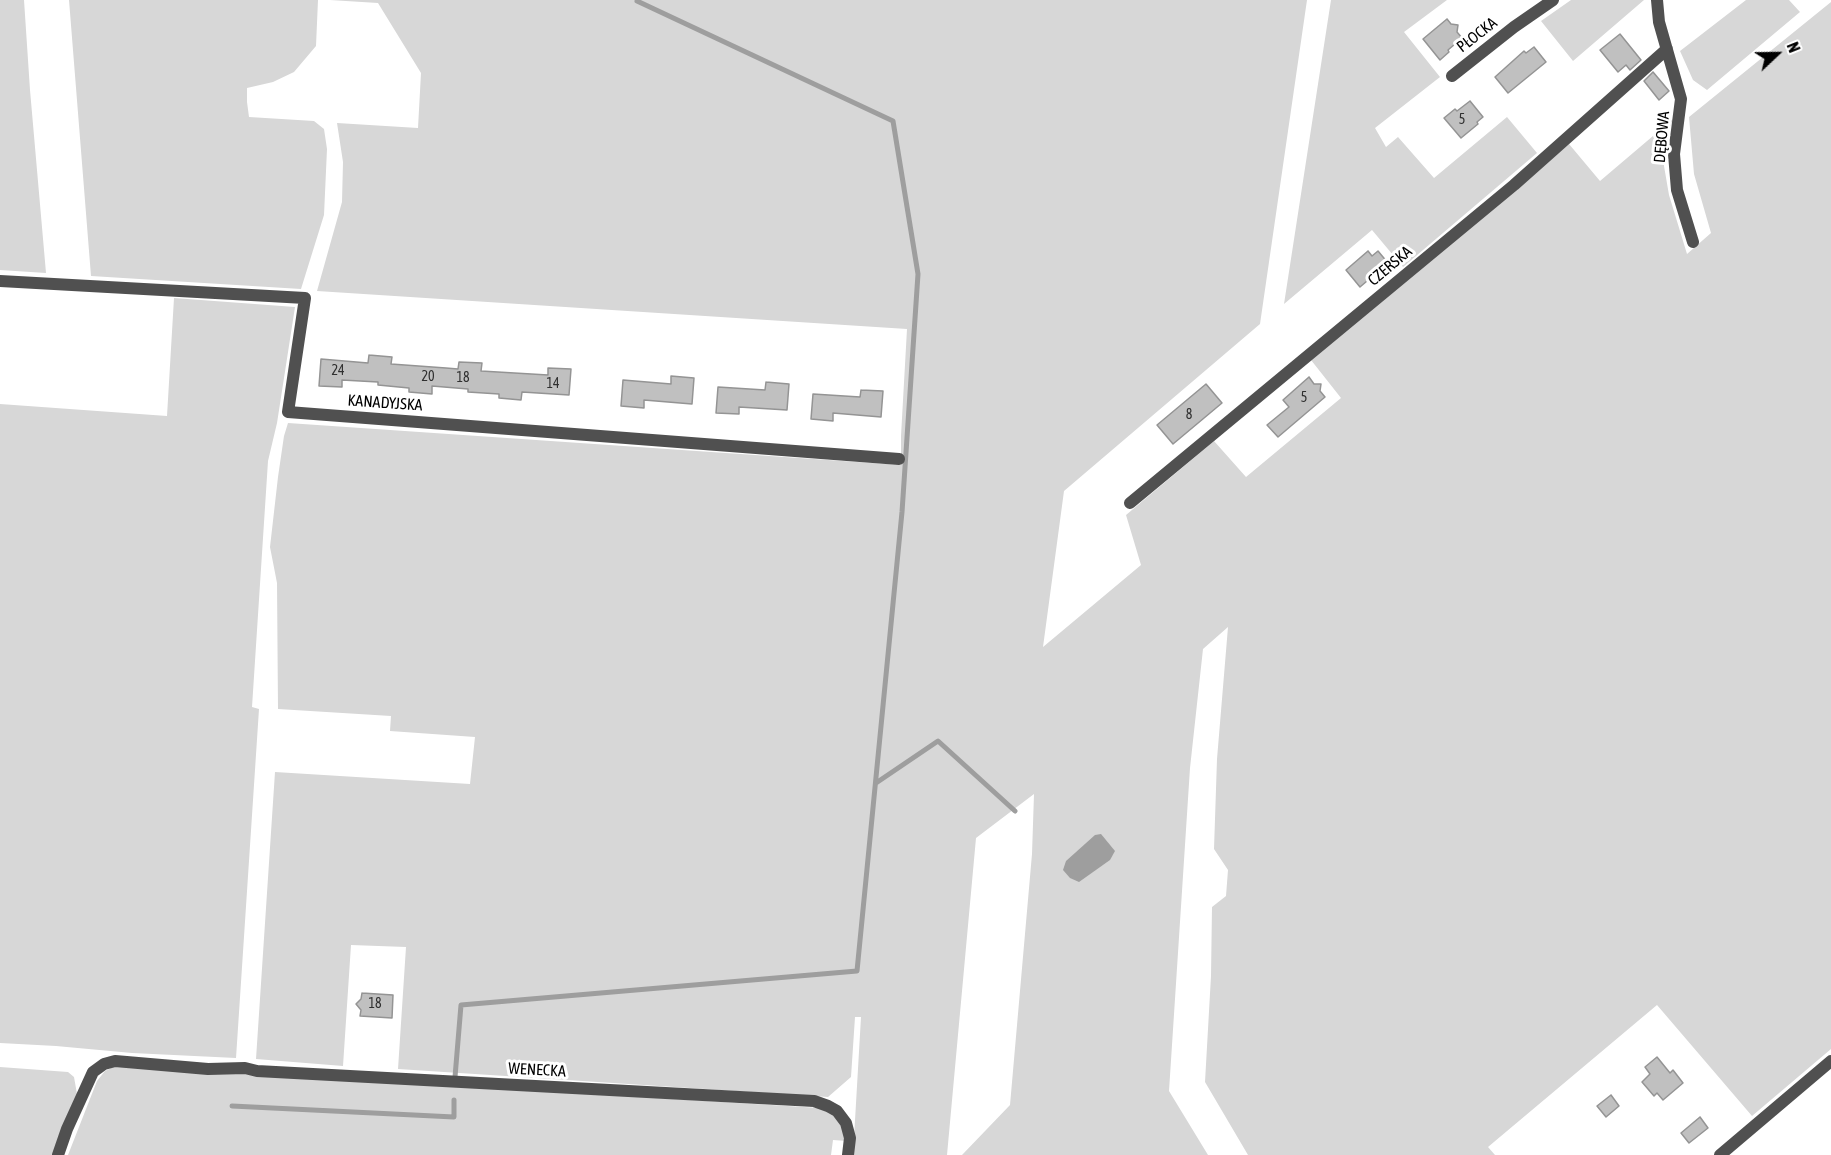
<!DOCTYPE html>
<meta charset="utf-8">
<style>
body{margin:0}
#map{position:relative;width:1831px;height:1155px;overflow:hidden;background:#fff;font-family:"Asap Condensed",sans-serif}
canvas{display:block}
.north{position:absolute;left:1747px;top:24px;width:60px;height:60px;-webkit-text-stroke:4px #fff;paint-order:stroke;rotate:68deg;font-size:16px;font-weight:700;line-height:24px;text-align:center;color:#000}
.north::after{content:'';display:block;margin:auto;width:21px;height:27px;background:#000;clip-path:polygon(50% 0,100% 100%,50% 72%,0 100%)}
</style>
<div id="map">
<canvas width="1831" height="1155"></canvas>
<div class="north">N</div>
</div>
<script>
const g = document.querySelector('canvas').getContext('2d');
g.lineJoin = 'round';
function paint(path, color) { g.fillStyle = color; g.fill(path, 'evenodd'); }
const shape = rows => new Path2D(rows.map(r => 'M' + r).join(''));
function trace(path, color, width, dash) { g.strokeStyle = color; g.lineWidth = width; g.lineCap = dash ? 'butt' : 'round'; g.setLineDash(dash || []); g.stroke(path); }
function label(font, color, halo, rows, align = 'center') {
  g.font = font + ' "Asap Condensed",sans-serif'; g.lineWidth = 6; g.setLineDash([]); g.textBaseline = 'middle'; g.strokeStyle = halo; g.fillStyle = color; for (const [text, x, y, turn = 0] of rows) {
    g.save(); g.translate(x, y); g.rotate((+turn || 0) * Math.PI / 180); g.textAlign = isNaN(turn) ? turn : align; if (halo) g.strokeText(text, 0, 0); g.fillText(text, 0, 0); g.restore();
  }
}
const green = shape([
 [0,0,24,0,30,90,46,273,0,270],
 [69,0,318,0,316,46,294,72,273,82,247,88,247,102,249,117,314,121,324,129,327,149,324,215,301,289,91,276],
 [330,0,1307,0,1260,324,1064,491,1043,647,1141,565,1126,515,1214,441,1246,477,1341,398,1311,360,1569,144,1600,181,1673,119,1663,145,1664,166,1669,195,1687,254,1711,233,1694,174,1689,117,1831,2,1831,1049,1752,1116,1657,1005,1488,1147,1495,1155,1248,1155,1205,1082,1211,976,1212,907,1226,896,1228,870,1214,849,1217,759,1228,627,1203,649,1190,768,1169,1091,1208,1155,962,1155,1010,1105,1032,854,1034,794,976,838,947,1155,853,1155,861,1017,855,1017,851,1077,828,1097,398,1069,406,947,351,945,343,1066,256,1059,275,772,470,784,475,737,390,731,391,716,278,709,277,583,270,547,278,477,284,436,288,423,901,465,901,436,907,329,317,291,342,202,343,162,337,123,418,128,421,73,378,3],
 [1331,0,1447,0,1404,32,1440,77,1375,128,1386,147,1398,137,1434,178,1507,117,1537,153,1403,267,1372,230,1284,304],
 [1571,0,1644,0,1573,61,1541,21],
 [1746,0,1789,0,1800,12,1707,90,1693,80,1680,51],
 [174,298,295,307,277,423,268,461,252,707,259,709,236,1058,132,1053,56,1046,0,1043,0,404,167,416],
 [117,1065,820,1108,835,1115,843,1123,847,1141,833,1140,831,1155,68,1155,97,1081,105,1071],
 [0,1067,68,1072,74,1077,77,1094,54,1155,0,1155]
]);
const water = shape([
 [1101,834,1115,851,1110,860,1079,882,1070,878,1063,870,1066,861,1095,835]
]);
const stream = shape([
 [876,783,938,741,1015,811],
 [455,1077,461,1005,857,971,902,512,918,274,893,121,637,1,638,0],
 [232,1106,454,1117,454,1100]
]);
const building = shape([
 [1447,19,1451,24,1458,25,1457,32,1462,38,1448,50,1449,52,1440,60,1423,39,1447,19],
 [1620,34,1641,60,1630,70,1626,65,1618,72,1600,50,1620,34],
 [1534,47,1546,62,1508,93,1495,77,1524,51,1526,53,1534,47],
 [1653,72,1669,91,1659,100,1644,81,1653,72],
 [1470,101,1483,117,1477,122,1478,124,1461,138,1444,118,1455,109,1457,111,1470,101],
 [1368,251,1372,256,1378,251,1388,263,1360,287,1346,270,1368,251],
 [369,355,392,357,391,364,446,368,458,369,459,362,482,363,481,371,548,375,548,368,571,369,569,395,522,392,521,400,499,398,499,394,468,392,468,389,432,386,432,394,409,392,409,388,378,385,378,382,342,380,342,387,319,386,321,359,368,363,369,355],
 [671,376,694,378,692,404,644,400,644,408,621,406,623,380,671,384,671,376],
 [1309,377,1314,384,1321,384,1320,391,1325,397,1278,437,1267,425,1289,407,1283,400,1309,377],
 [766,382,789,384,787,410,739,407,739,414,716,413,718,387,765,390,766,382],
 [1206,384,1222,403,1173,444,1157,425,1206,384],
 [861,390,883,391,881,417,833,413,833,421,811,419,813,394,860,397,861,390],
 [362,993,393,995,392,1018,360,1016,361,1010,356,1004,361,999,362,993],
 [1657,1057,1670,1073,1673,1070,1683,1083,1663,1100,1657,1093,1654,1096,1642,1082,1650,1074,1645,1067,1657,1057],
 [1611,1095,1619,1106,1606,1117,1597,1106,1611,1095],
 [1700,1117,1708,1128,1689,1143,1681,1133,1700,1117]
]);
const street = shape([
 [1657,0,1659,22,1681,99,1674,154,1677,190,1693,242],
 [1452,76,1514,27,1553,0],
 [0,281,305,298,288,412,899,459],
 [1130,503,1514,185,1667,49],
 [58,1155,67,1129,93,1072,104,1064,115,1061,208,1069,245,1068,257,1071,814,1101,828,1106,837,1111,846,1123,850,1138,848,1155],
 [1720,1155,1831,1061]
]);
const numberNames = [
 ["5",1462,120],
 ["24",338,371],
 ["20",428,377],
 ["18",463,378],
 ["14",553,384],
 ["5",1304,398],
 ["8",1189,415],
 ["18",375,1004]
];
const streetNames = [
 ["PŁOCKA",1477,35,-38],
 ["DĘBOWA",1662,137,-85],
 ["CZERSKA",1390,266,-40],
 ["KANADYJSKA",385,403,4],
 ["WENECKA",537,1070,3]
];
paint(green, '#d7d7d7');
paint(water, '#9e9e9e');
trace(stream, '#9e9e9e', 5);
paint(building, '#c0c0c0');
trace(building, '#949494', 1.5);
trace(street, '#505050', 12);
label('14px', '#303030', null, numberNames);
label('16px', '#000', '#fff', streetNames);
</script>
